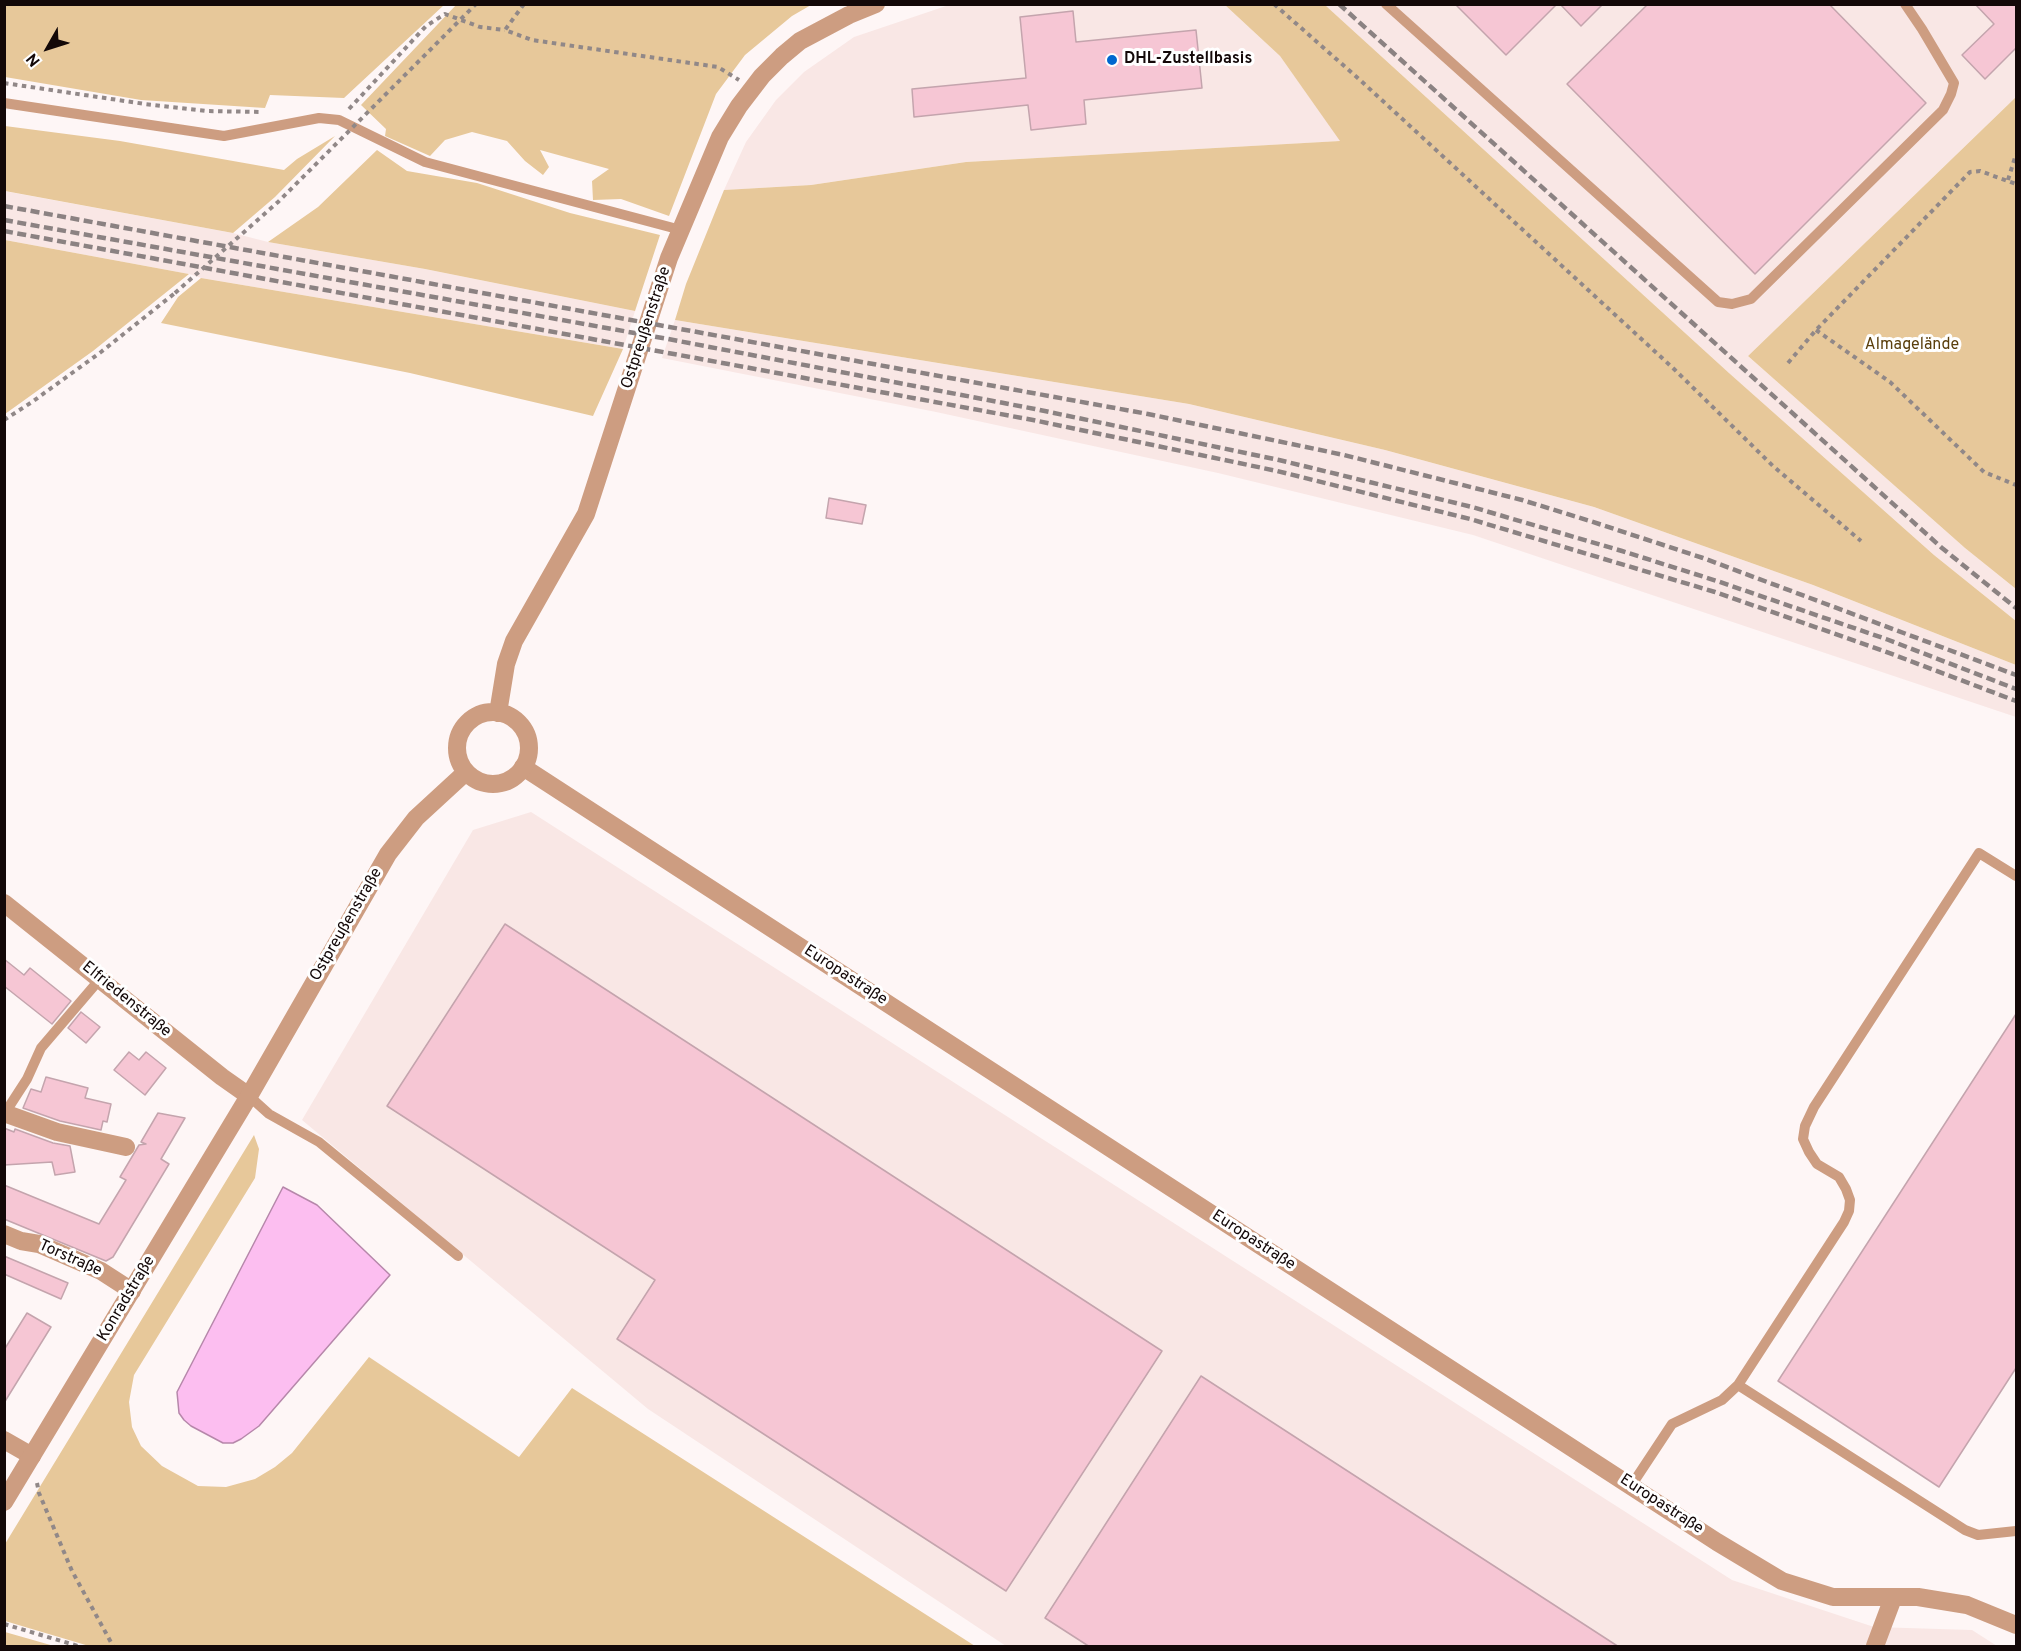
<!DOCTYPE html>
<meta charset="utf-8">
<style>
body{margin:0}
#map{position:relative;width:2021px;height:1651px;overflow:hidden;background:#fef6f6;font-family:Overpass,sans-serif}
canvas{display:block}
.frame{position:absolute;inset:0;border:6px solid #130808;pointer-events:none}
.north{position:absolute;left:18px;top:18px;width:60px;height:60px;-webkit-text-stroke:4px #fff;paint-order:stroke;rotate:231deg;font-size:16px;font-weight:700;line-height:24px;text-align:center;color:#130808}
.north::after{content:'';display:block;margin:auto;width:21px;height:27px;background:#130808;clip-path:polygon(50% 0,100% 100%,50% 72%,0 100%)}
</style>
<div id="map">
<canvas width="2021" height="1651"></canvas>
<div class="frame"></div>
<div class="north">N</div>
</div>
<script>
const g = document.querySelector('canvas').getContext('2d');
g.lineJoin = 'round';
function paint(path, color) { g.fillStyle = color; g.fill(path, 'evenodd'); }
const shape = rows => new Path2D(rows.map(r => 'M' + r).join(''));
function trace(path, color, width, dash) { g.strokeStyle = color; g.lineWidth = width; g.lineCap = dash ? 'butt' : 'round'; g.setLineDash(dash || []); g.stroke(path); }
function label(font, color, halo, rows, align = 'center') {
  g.font = font + ' Overpass,sans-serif'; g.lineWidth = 6; g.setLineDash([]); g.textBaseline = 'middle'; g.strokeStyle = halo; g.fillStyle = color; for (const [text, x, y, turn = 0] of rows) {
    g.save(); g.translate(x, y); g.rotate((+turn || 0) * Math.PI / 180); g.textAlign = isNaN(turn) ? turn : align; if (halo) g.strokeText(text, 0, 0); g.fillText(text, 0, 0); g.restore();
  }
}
const built = shape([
 [949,5,1225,5,1280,56,1341,141,966,162,811,185,724,190,746,142,776,100,804,72,854,37],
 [1325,5,2016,5,2016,97,1748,356,1965,548,2016,589,2016,621,1934,555,1729,373],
 [4,191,233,233,268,242,425,269,635,311,623,349,201,278,189,274,5,240],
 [675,320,1189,404,1385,450,1594,507,1813,585,2016,665,2016,717,1473,535,1218,473,936,412,662,358],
 [531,812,1732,1580,1874,1627,1972,1630,1997,1646,1006,1646,648,1409,302,1120,473,830]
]);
const green = shape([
 [457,4,811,4,811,5,792,16,745,55,716,94,669,216,621,199,593,200,592,181,609,169,540,150,549,167,543,175,525,161,507,141,472,132,445,140,430,156,385,136,386,129,361,105],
 [4,5,5,4,444,5,344,98,270,95,265,108,141,100,5,77],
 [1225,5,1325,5,1729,373,1934,555,2016,621,2016,665,1813,585,1594,507,1385,450,1189,404,675,320,686,284,724,190,811,185,966,162,1340,141,1280,56],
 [2016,97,2016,589,1965,548,1748,356],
 [5,126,120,141,284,170,297,159,335,136,275,197,233,233,5,191],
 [377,150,407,171,477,183,570,213,660,235,635,311,425,269,268,242,318,207],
 [4,240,5,240,189,274,93,351,5,414],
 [201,278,623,349,593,416,410,373,161,323,178,297],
 [254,1135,259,1149,255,1178,134,1375,129,1402,132,1427,141,1446,162,1466,198,1486,226,1487,255,1479,275,1467,292,1453,369,1357,519,1457,572,1388,975,1646,89,1646,5,1621,5,1544],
 [4,1632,5,1632,54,1646,5,1646]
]);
const water = shape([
 [283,1187,317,1205,390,1275,259,1426,241,1439,233,1443,223,1443,191,1426,184,1420,179,1413,177,1392,283,1187]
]);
const building = shape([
 [1455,4,1557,4,1506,55,1455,4],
 [1560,4,1603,4,1581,26,1560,4],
 [1648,4,1829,4,1926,103,1755,274,1567,84,1648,4],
 [1975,4,2016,4,2016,48,1985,79,1962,55,1994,24,1975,4],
 [1073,11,1076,42,1196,30,1202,88,1084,100,1086,124,1031,130,1028,105,914,117,912,89,1026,78,1020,17,1073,11],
 [829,498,866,505,862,524,826,518,829,498],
 [505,924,1162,1351,1006,1591,617,1339,655,1280,387,1106,505,924],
 [4,959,24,975,30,968,71,1001,52,1024,4,986,4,959],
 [81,1012,100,1027,86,1043,68,1028,81,1012],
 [2016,1014,2016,1368,1939,1487,1778,1381,2016,1014],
 [129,1052,139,1060,146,1052,166,1068,145,1095,114,1070,129,1052],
 [46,1077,88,1088,85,1098,111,1104,107,1122,103,1121,101,1130,60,1121,23,1108,31,1089,41,1092,46,1077],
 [158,1113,185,1118,161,1159,169,1164,113,1257,106,1261,4,1219,4,1185,99,1224,126,1180,120,1177,139,1145,146,1144,141,1142,158,1113],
 [4,1128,14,1132,15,1129,53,1143,70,1146,75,1172,55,1175,52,1162,4,1165,4,1128],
 [4,1256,68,1283,61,1299,4,1274,4,1256],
 [27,1313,51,1327,4,1403,4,1350,27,1313],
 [1201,1376,1619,1647,1090,1647,1045,1618,1201,1376]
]);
const path = shape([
 [524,4,505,30,532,40,718,67,739,80],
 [1274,4,1360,80,1674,369,1773,466,1861,541],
 [4,83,145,104,206,111,262,112],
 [349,109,426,26,445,14,480,27,505,30],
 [2008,180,2016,154],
 [1816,330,1890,382,1984,472,2016,485],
 [1788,363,1816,330,1970,172,1980,171,2016,184],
 [4,420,32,402,101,352,175,293],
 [37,1483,39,1493,72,1571,113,1646],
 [4,1624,78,1646]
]);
const service = shape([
 [1386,4,1718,302,1732,304,1751,299,1943,110,1951,94,1954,83,1922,29,1905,4],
 [4,103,224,136,319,118,339,120,425,162,681,230],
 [249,1096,269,1114,319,1142,458,1256],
 [5,1113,27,1079,41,1048,100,979],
 [1738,1385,1965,1530,1978,1535,2016,1531],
 [1631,1486,1672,1424,1722,1400,1738,1385,1844,1222,1849,1211,1850,1200,1846,1189,1839,1177,1817,1164,1809,1152,1803,1139,1805,1126,1814,1107,1979,853,2016,876]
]);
const minor = shape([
 [523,767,1717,1542,1782,1581,1833,1597,1918,1597,1967,1605,2016,1625],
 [4,903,222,1077,249,1096],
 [4,1113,57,1132,126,1147],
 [4,1234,21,1241,39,1244,101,1271,132,1291],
 [4,1440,32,1456],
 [1875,1646,1893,1598]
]);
const tertiary = shape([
 '457 748a36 36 0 1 1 72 0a36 36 0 1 1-72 0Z',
 [498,713,506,664,514,641,586,514,669,258,720,137,739,106,762,76,782,56,800,41,849,15,876,4],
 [4,1502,249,1096,388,854,416,818,466,772]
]);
const rail = shape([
 [1339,4,1942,548,2016,608],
 [4,206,1148,414,1344,455,1522,500,1590,521,1703,558,2016,675],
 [4,220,668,339,1035,409,1279,460,1472,507,1622,551,1717,581,1886,639,2016,689],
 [4,231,1033,420,1277,471,1470,519,1715,592,1884,651,2016,701]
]);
const pathBridge = shape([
 [175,293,278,202,476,4]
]);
const markers = [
 [1112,60,6,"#0067cf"]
];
const poiNames = [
 ["DHL-Zustellbasis",1124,60]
];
const streetNames = [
 ["Ostpreußenstraße",647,328,-72],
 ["Ostpreußenstraße",347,925,-60],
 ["Europastraße",845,976,33],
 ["Elfriedenstraße",126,1000,39],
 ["Europastraße",1253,1241,33],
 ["Torstraße",70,1259,24],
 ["Konradstraße",127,1299,-59],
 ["Europastraße",1661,1505,33]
];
const parkNames = [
 ["Almagelände",1912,346]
];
paint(built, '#f9e7e5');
paint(green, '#e7c89a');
paint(water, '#fcbef0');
trace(water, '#b687aa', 1.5);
paint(building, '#f6c6d4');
trace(building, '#c4a4ad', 1.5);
trace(path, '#918888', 4, [4.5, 4.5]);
trace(service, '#cd9d81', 10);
trace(minor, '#cd9d81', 18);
trace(tertiary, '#cd9d81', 18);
trace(rail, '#8b8282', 4.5, [9, 4.5]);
trace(pathBridge, '#918888', 4, [4.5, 4.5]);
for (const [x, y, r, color] of markers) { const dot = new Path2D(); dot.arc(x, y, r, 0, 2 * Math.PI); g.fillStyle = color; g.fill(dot); trace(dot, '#fff', 2); }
label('bold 16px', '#130808', '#fff', poiNames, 'left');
label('16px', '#130808', '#fff', streetNames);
label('16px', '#5a3e0b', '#fff', parkNames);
</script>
